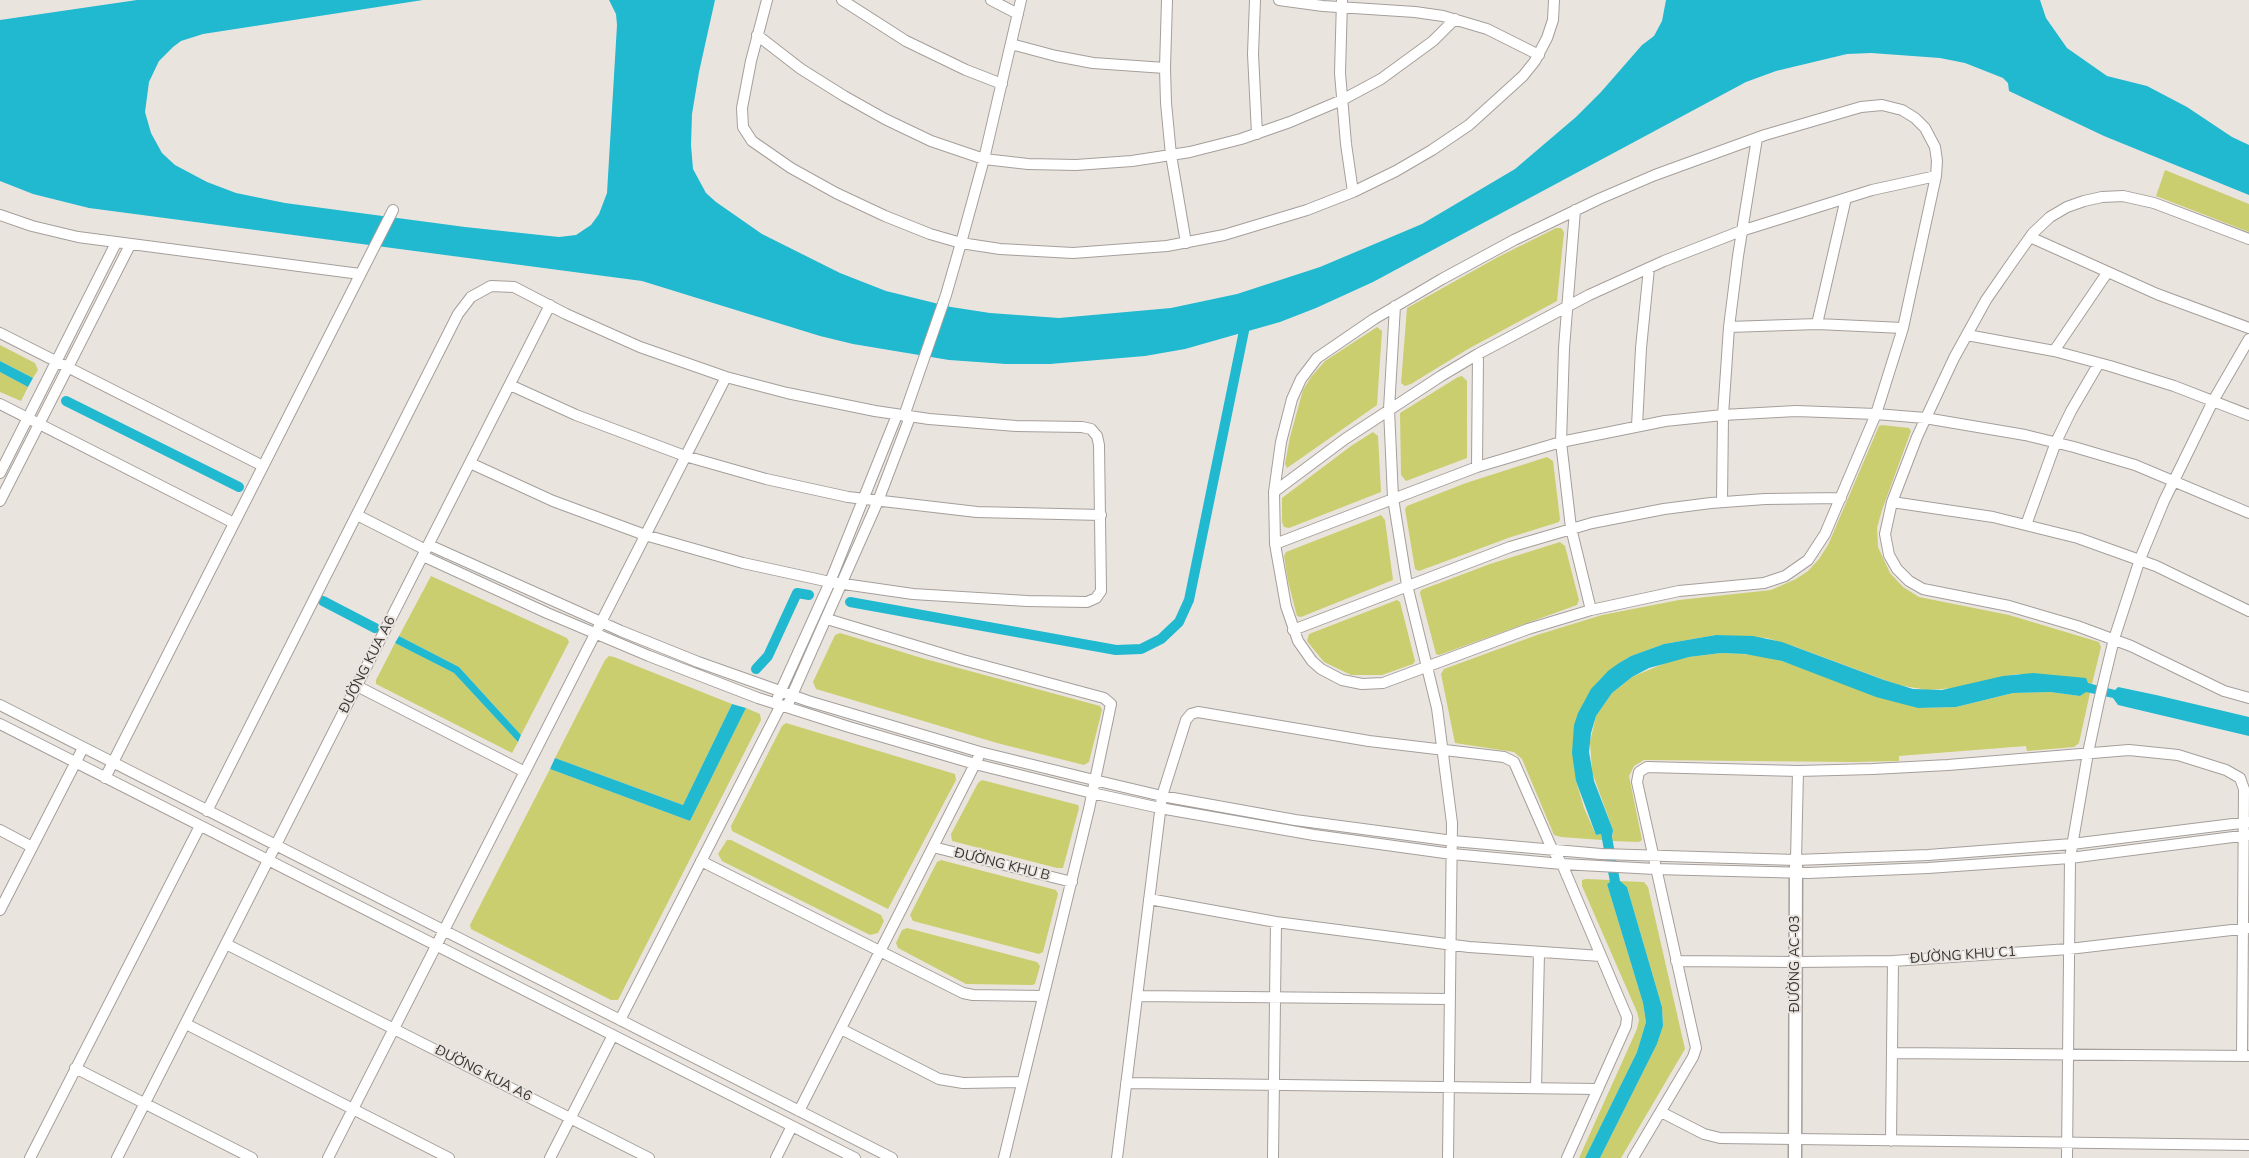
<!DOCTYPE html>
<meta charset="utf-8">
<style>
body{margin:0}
canvas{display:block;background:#eae4df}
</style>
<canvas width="2249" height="1158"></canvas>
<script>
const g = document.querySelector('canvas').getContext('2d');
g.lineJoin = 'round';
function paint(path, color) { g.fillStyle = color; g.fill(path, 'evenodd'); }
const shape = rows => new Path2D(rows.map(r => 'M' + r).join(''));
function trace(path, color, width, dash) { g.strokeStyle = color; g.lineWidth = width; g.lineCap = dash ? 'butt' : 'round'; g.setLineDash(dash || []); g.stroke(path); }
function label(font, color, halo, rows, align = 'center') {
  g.font = font + ' "Nunito Sans",sans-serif'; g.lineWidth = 4; g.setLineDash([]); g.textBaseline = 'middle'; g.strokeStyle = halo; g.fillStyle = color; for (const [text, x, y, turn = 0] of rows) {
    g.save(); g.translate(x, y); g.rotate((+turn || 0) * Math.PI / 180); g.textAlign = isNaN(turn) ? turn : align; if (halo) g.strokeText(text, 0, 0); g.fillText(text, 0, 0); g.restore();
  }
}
const green = shape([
 [2165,170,2249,204,2249,232,2156,196],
 [1556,228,1561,228,1564,232,1557,301,1468,349,1411,384,1405,386,1401,383,1407,308,1498,257],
 [1377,327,1382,331,1377,405,1287,468,1285,464,1290,437,1303,390,1311,377,1325,361],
 [0,345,35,363,38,370,33,378,0,361],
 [0,372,28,387,21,401,0,392],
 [1462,376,1467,381,1467,458,1406,481,1401,475,1400,413,1458,377],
 [1882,425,1909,428,1911,431,1882,510,1877,528,1878,547,1890,573,1903,587,1919,597,2009,615,2099,642,2101,647,2092,684,2017,674,1956,688,1927,690,1898,685,1796,647,1767,638,1716,635,1664,644,1631,656,1619,663,1599,680,1584,702,1576,781,1584,808,1596,835,1601,834,1602,840,1561,837,1554,835,1522,759,1514,752,1455,743,1441,674,1444,669,1537,635,1602,615,1679,600,1771,590,1796,579,1808,571,1819,559,1828,545,1879,426],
 [1373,432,1378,436,1381,492,1289,528,1284,527,1282,522,1282,498,1351,446],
 [1547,457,1553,461,1560,519,1559,522,1511,537,1419,571,1415,569,1405,509,1407,506,1466,483],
 [1381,515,1385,520,1393,580,1301,617,1297,616,1288,581,1284,556,1286,552],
 [1560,542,1565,546,1579,600,1577,605,1439,655,1436,654,1420,593,1421,590,1490,564],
 [431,576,567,638,569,642,521,735,459,667,399,636],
 [1397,600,1400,602,1415,661,1413,664,1382,675,1351,675,1324,662,1307,641,1309,634],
 [840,633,925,659,1100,706,1102,710,1089,762,1084,765,997,743,816,689,813,682,835,635],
 [395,643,454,673,518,742,512,753,376,684,376,680],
 [1721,653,1757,655,1782,661,1918,708,1956,707,2013,693,2050,692,2080,696,2086,691,2090,693,2079,743,2074,747,2027,751,2026,746,1899,756,1899,761,1854,762,1644,760,1634,766,1629,776,1642,840,1639,842,1612,841,1613,830,1592,772,1590,742,1596,716,1612,693,1632,677,1670,661,1689,657],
 [609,656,614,657,732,704,683,805,555,758,605,660],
 [746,708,760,714,761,720,618,1000,611,1000,471,929,470,925,550,769,690,821],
 [786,723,955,774,956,780,888,909,732,831,731,826,782,726],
 [982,780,1078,805,1079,808,1063,868,1057,868,952,841,951,834,978,783],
 [727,840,731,840,881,915,884,921,878,933,870,935,722,861,718,854],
 [941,860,1056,890,1058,894,1043,952,1039,954,913,921,910,915,937,862],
 [1586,879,1610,880,1610,882,1607,884,1643,1003,1646,1022,1637,1052,1585,1158,1579,1158,1637,1029,1639,1020,1637,1012,1582,886,1582,880],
 [1619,881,1644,882,1648,887,1685,1049,1621,1158,1600,1158,1657,1044,1663,1026,1662,1007,1627,887],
 [907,928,1037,962,1040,966,1035,984,1032,985,966,984,898,948,896,943,902,930]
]);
const water = shape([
 [137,0,423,0,203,34,181,41,173,47,159,61,149,82,145,112,151,133,162,153,175,165,207,182,236,193,285,203,465,227,559,237,576,235,591,225,599,214,607,193,617,25,616,14,609,0,715,0,699,72,692,114,691,145,693,169,706,193,716,202,762,234,840,273,886,291,951,307,990,313,1059,318,1171,308,1237,294,1320,267,1422,224,1515,169,1576,117,1601,92,1642,45,1654,36,1662,21,1666,0,2040,0,2046,18,2067,48,2107,76,2147,86,2187,107,2232,137,2249,145,2249,195,2104,136,2009,91,2008,83,2003,78,1965,63,1940,58,1871,53,1847,54,1776,71,1746,82,1373,282,1316,308,1280,322,1185,349,1145,356,1050,364,1006,364,949,360,853,344,820,336,642,281,89,208,33,194,0,181,0,20],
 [0,361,33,378,28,387,0,372],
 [1716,635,1753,636,1782,642,1884,680,1913,689,1942,690,2003,676,2033,673,2086,678,2088,683,2115,690,2118,687,2156,695,2249,717,2249,736,2118,705,2113,698,2086,692,2080,696,2050,692,2013,693,1956,707,1918,708,1876,697,1782,661,1745,654,1721,653,1689,657,1649,668,1632,677,1612,693,1596,716,1591,733,1589,752,1594,781,1613,830,1612,837,1620,881,1627,887,1662,1007,1663,1026,1657,1044,1600,1158,1585,1158,1637,1052,1646,1022,1643,1003,1607,884,1610,882,1601,834,1596,835,1576,781,1572,753,1574,725,1578,713,1591,689,1608,671,1619,663,1631,656,1664,644],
 [399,636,459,667,521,735,518,742,454,673,395,643],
 [732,704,746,708,690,821,550,769,555,758,683,805]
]);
const canal = shape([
 [66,401,239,487],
 [323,601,375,628],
 [850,602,1116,650,1141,649,1161,639,1179,622,1189,600,1246,321],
 [756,669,768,656,797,593,809,595]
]);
const minor = shape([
 [767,0,751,61,742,108,743,127,752,141,791,168,836,193,885,216,930,234,961,243,1000,249,1073,253,1167,246,1224,235,1307,210,1353,192,1396,171,1432,150,1469,125,1523,76,1535,61,1547,38,1553,20,1554,0],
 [842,0,906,41,966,70,1002,84],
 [991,0,1018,14],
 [1167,0,1165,68,1166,103,1171,155,1186,243],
 [1255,0,1253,54,1257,134],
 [1279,0,1323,6,1415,12,1443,16,1487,29,1539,55],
 [1342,0,1340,73,1346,144,1353,192],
 [757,35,801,69,844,96,885,119,931,141,984,159,1028,164,1076,165,1132,161,1190,152,1241,139,1290,122,1342,100,1381,79,1433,41,1455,19],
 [1011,44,1056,56,1093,63,1165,68],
 [1882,105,1902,110,1915,118,1925,128,1935,147,1937,161,1936,176,1903,328,1876,414,1825,534,1808,560,1785,576,1764,583,1679,591,1591,610,1528,629,1383,683,1362,684,1342,680,1321,669,1312,661,1298,641,1286,606,1275,544,1274,492,1281,442,1292,399,1301,379,1317,358,1374,319,1442,279,1514,240,1599,199,1655,175,1765,135,1861,107,1882,105],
 [1575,210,1564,348,1561,442,1571,528,1591,610],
 [0,215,32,226,78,237,360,274],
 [2030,237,2157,294,2249,328],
 [2249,239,2154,203,2123,196,2102,197,2084,201,2067,207,2050,217,2033,233,2013,261,1986,300,1954,358,1917,437,1892,502,1885,534,1889,555,1897,569,1909,581,1923,589,2009,606,2077,626,2131,646,2224,691,2249,698],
 [1395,306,1389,409,1393,498,1407,585,1437,708,1452,823,1448,1158],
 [1817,324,1846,198],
 [1729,327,1817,324,1903,328],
 [0,333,263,466],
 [1967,335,2054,351,2110,366,2174,386,2249,415],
 [2054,351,2107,273],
 [510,385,576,415,685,456,766,479,848,497,977,512,1101,515],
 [0,404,234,523],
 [904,416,946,295,961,243,984,159,1021,0],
 [1637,426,1641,348,1649,268],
 [1477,467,1478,354],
 [0,473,116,243],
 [1274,492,1345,439,1441,376,1478,354,1589,295,1664,261,1741,231,1872,190,1936,176],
 [0,501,130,245],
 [1722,502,1723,415,1729,327,1738,256,1757,138],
 [1892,502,1993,517,2078,538,2156,566,2249,611],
 [357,515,426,550],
 [2026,525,2056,442,2071,411,2099,363],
 [1275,544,1477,467,1561,442,1665,421,1723,415,1796,411,1876,414,1925,418,2025,435,2074,447,2135,465,2249,513],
 [429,545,621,631,698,662,808,701,980,752,1094,780,1162,796,1295,820,1453,841,1601,854,1796,860,1928,855,2072,844,2249,822],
 [423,556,547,613,649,656,758,698,849,727,975,764,1092,793,1160,808,1314,835,1452,854,1562,864,1655,869,1808,873,1928,868,2070,858,2249,835],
 [827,619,963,660,1104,698,1111,704,1089,809,1004,1158],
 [1293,630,1510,547,1592,523,1664,509,1711,503,1765,499,1841,498],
 [357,686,525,772],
 [778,697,830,582,897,415],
 [789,702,878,501,910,417],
 [0,705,892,1158],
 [0,724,855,1158],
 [105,778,393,210],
 [207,811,458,314,471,297,491,286,514,287,566,314,640,347,726,377,787,393,875,411,929,419,1016,426,1082,427,1091,429,1097,436,1099,445,1101,591,1096,598,1087,602,1027,601,913,594,830,582,743,563,645,535,553,501,470,463],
 [0,830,32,847],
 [933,847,1072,882],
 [1796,860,1798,771],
 [701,861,963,993,973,995,1043,996],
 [1149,899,1276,922,1469,947,1601,956],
 [0,910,83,748],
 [226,944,649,1158],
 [1676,961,1795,962,1893,961,2069,949,2249,928],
 [1137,996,1450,999],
 [620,1020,781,705],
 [186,1024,449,1158],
 [841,1029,939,1079,963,1083,1022,1082],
 [1892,1053,2249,1056],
 [75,1068,252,1158],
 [1126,1083,1598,1089],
 [1536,1088,1539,953],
 [799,1111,978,758],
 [1661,1112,1704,1134,1720,1138,2249,1145],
 [1891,1141,1893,961],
 [30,1158,200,826],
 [117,1158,550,305],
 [328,1158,726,377],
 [550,1158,613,1035],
 [776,1158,792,1126],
 [1117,1158,1162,796,1186,720,1191,714,1198,712,1369,741,1504,757,1514,762,1552,849,1562,864,1627,1017,1626,1026,1567,1158],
 [1273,1158,1276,922],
 [1633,1158,1693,1057,1696,1048,1637,782,1639,772,1647,767,1798,771,1873,769,1948,765,2129,750,2178,755,2226,770,2240,778,2244,789,2242,1056],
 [2067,1158,2070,858,2088,753,2099,701,2114,639,2140,559,2164,501,2213,401,2249,339]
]);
const tertiary = shape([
 [1795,1158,1796,860]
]);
const streetNames = [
 ["ĐƯỜNG KUA A6",368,665,-63],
 ["ĐƯỜNG KHU B",1002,865,14],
 ["ĐƯỜNG KHU C1",1963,956,-4],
 ["ĐƯỜNG AC-03",1796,964,-90],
 ["ĐƯỜNG KUA A6",483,1074,27]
];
paint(green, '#cace6e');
paint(water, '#20b9d0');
trace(canal, '#20b9d0', 10);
trace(minor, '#a59f9b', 12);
trace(tertiary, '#a59f9b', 15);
trace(minor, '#fff', 10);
trace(tertiary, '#fff', 12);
label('14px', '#373533', '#eae4df', streetNames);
</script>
